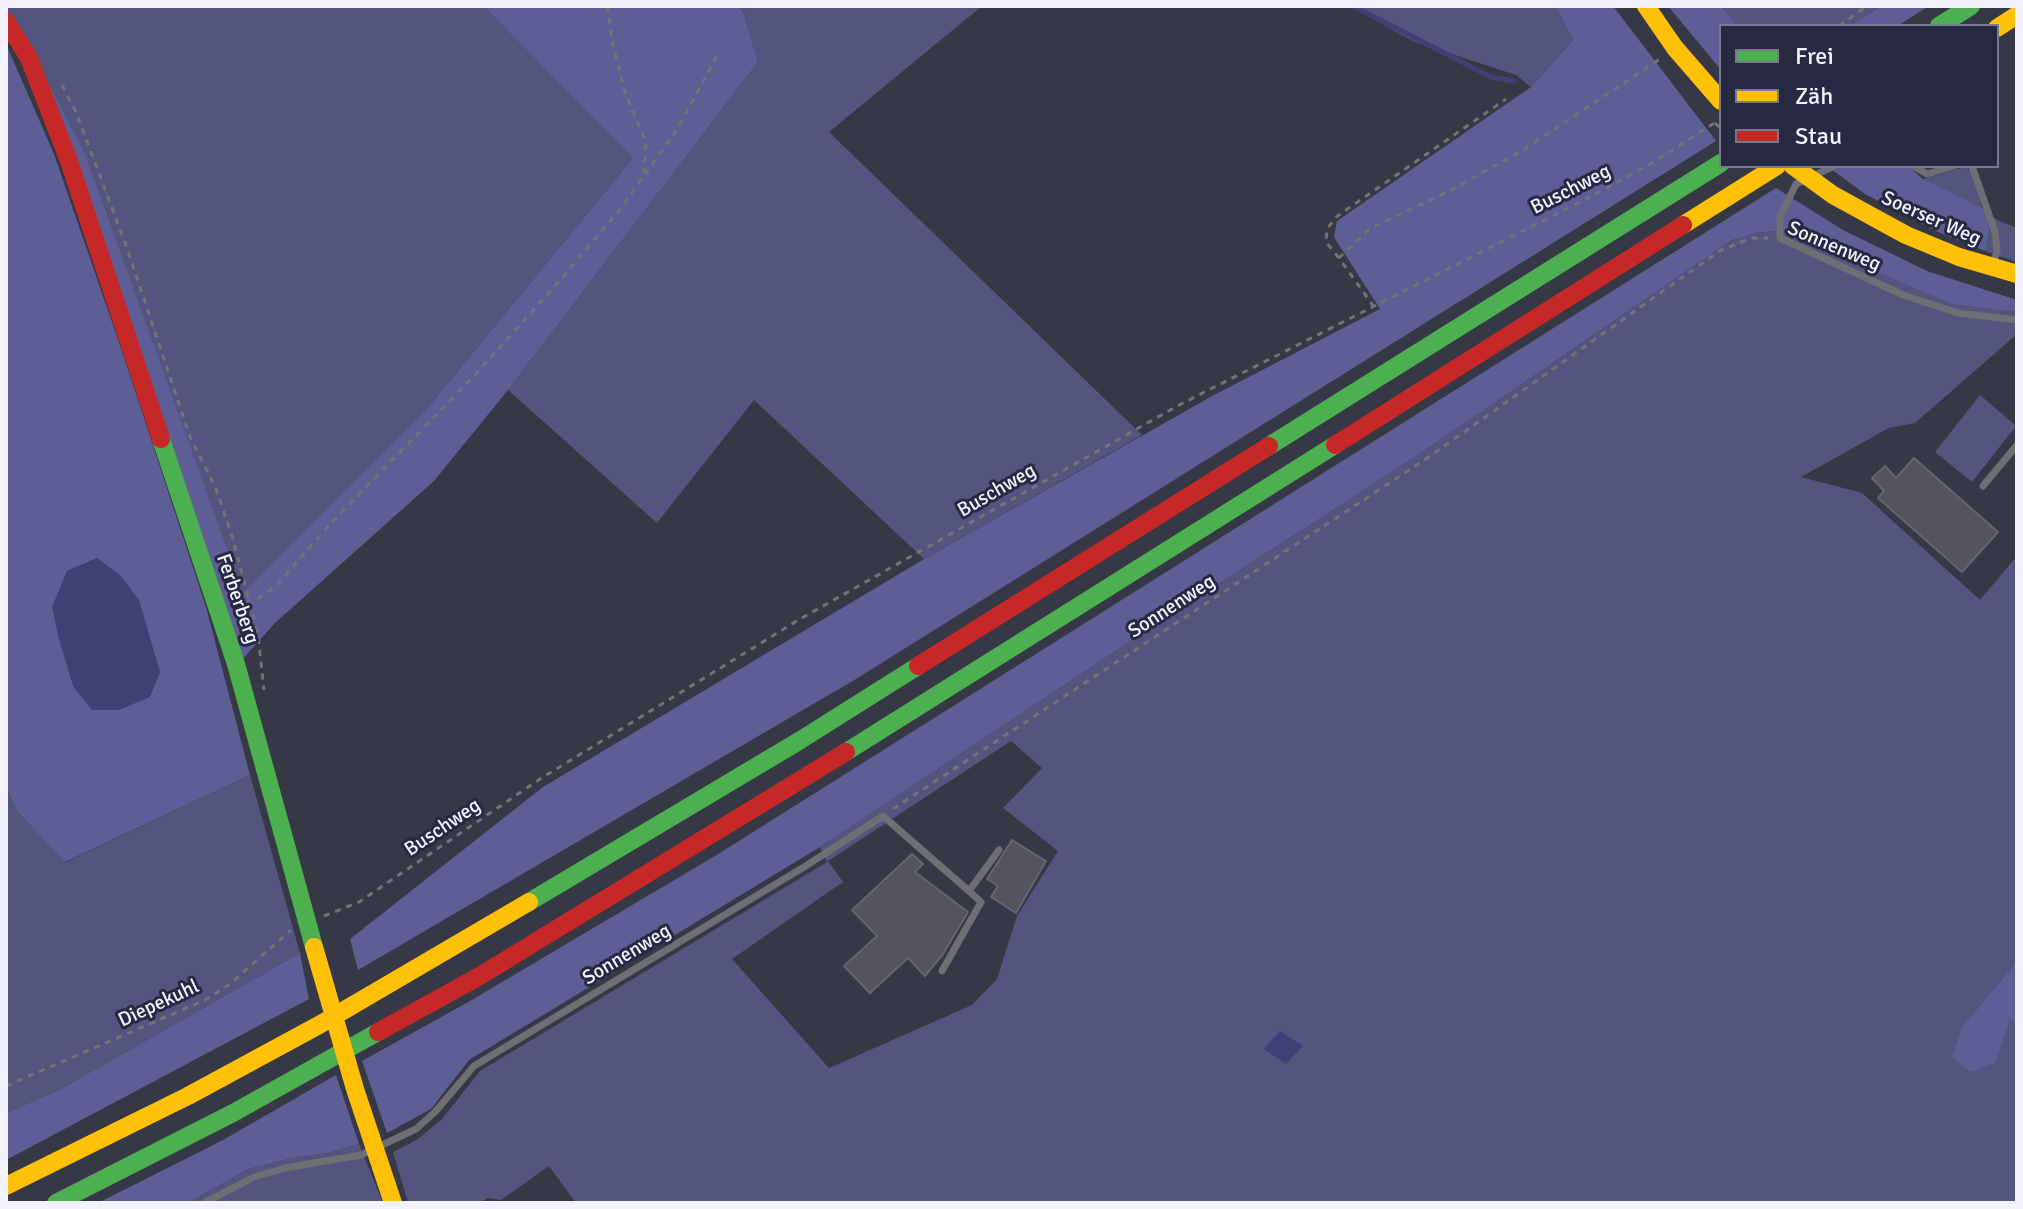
<!DOCTYPE html>
<meta charset="utf-8">
<style>
body{margin:0}
#map{position:relative;width:2023px;height:1209px;overflow:hidden;background:#373845;font-family:Signika,sans-serif}
canvas{display:block}
.frame{position:absolute;inset:0;border:8px solid #f2f3fe;pointer-events:none}
.legend{position:absolute;left:1719px;top:24px;width:280px;height:144px;box-sizing:border-box;background:#272841;border:2px solid #78798d;margin:0;padding:10px 14px;list-style:none;font-size:24px;color:#f2f3fe}
.legend li{display:flex;align-items:center;gap:16px;height:40px}
.legend b{width:40px;border:2px solid #78798d}
</style>
<div id="map">
<canvas width="2023" height="1209"></canvas>
<div class="frame"></div>
<ul class="legend">
<li><b style="height:10px;background:#4caf50"></b>Frei</li>
<li><b style="height:10px;background:#ffc107"></b>Zäh</li>
<li><b style="height:10px;background:#c62828"></b>Stau</li>
</ul>
</div>
<script>
const g = document.querySelector('canvas').getContext('2d');
g.lineJoin = 'round';
function paint(path, color) { g.fillStyle = color; g.fill(path, 'evenodd'); }
const shape = rows => new Path2D(rows.map(r => 'M' + r).join(''));
function trace(path, color, width, dash) { g.strokeStyle = color; g.lineWidth = width; g.lineCap = dash ? 'butt' : 'round'; g.setLineDash(dash || []); g.stroke(path); }
function label(font, color, halo, rows, align = 'center') {
  g.font = font + ' Signika,sans-serif'; g.lineWidth = 6; g.setLineDash([]); g.textBaseline = 'middle'; g.strokeStyle = halo; g.fillStyle = color; for (const [text, x, y, turn = 0] of rows) {
    g.save(); g.translate(x, y); g.rotate((+turn || 0) * Math.PI / 180); g.textAlign = isNaN(turn) ? turn : align; if (halo) g.strokeText(text, 0, 0); g.fillText(text, 0, 0); g.restore();
  }
}
const green = shape([
 [6,6,483,6,633,158,425,411,243,594,85,153,34,54,6,14],
 [736,6,982,6,829,132,1142,435,924,559,754,400,657,523,508,390,758,62,743,11],
 [1349,6,1555,6,1573,40,1531,87,1516,75,1415,42],
 [1721,6,1882,6,1850,26,1737,26],
 [1964,167,1972,171,1982,208,1997,220,2017,228,2017,262,1985,251,1990,227,1923,179],
 [1791,229,1869,269,1953,303,2017,312,2017,334,1915,423,1889,428,1801,477,1862,493,1980,600,2017,556,2017,961,1962,1027,2010,1020,2017,1023,2017,1203,576,1203,549,1166,501,1200,487,1198,482,1203,408,1203,393,1152,418,1139,442,1119,480,1071,827,862,820,847,1152,627,1415,457,1732,240,1757,233],
 [1011,741,1042,768,1003,808,1058,851,1017,916,997,979,972,1005,829,1068,732,959,843,882,828,861],
 [1980,395,2016,426,1972,482,1935,452],
 [250,775,300,953,59,1090,6,1113,6,787,17,811,66,862],
 [359,1144,383,1203,188,1203,248,1169,292,1158,328,1153]
]);
const forest = shape([
 [483,6,736,6,743,11,758,62,508,390,434,481,275,623,240,662,34,54,85,153,243,593,425,411,633,158],
 [1555,6,1613,6,1716,141,856,679,358,970,350,939,543,787,924,559,1214,395,1380,309,1334,237,1337,221,1531,87,1573,40],
 [1668,6,1721,6,1737,26,1721,26,1721,70],
 [1882,6,1929,6,1897,26,1850,26],
 [6,44,54,154,123,354,206,607,250,775,65,862,17,811,6,787],
 [1827,166,1908,166,1923,179,1982,208,1990,227,1985,251,1938,232,1865,194],
 [1776,188,1843,230,1927,271,2017,300,2017,312,1953,304,1869,269,1791,229,1757,233,1732,240,1415,457,1152,627,820,847,469,1060,431,1109,387,1133,362,1061,470,1001,715,856],
 [300,953,309,999,6,1160,6,1113,59,1090],
 [2017,961,2017,1023,2010,1020,1995,1063,1971,1072,1952,1058,1962,1027],
 [336,1075,359,1144,328,1153,292,1158,248,1169,188,1203,98,1203,223,1140]
]);
const water = shape([
 [97,558,121,576,139,600,160,672,150,697,119,710,92,710,73,686,59,639,52,607,67,571],
 [1280,1031,1303,1046,1286,1064,1264,1049]
]);
const stream = shape([
 [1353,6,1491,77,1514,81]
]);
const building = shape([
 [1914,458,1998,532,1962,572,1878,498,1884,491,1872,478,1885,466,1896,478,1914,458],
 [1012,840,1046,861,1016,913,991,897,998,886,987,879,1012,840],
 [912,854,923,864,915,872,968,912,943,954,925,976,908,958,870,993,844,966,877,936,852,910,912,854]
]);
const path = shape([
 [607,6,613,45,625,92,646,143,644,173],
 [1839,26,1867,6],
 [62,85,76,112,127,248,190,437,215,486,233,539,258,635,264,690],
 [1715,123,1721,129],
 [1339,258,1326,242,1327,229,1336,217,1506,99],
 [1374,307,1339,258,1369,229,1451,190,1523,150,1660,59],
 [235,600,251,603,275,587,331,523,473,377,556,285,621,208,678,128,718,54],
 [893,809,1426,459,1721,250,1752,238,1768,238],
 [324,916,359,902,540,779,800,619,1181,404,1588,198,1652,163,1719,120],
 [6,1086,205,1000,230,984,291,930]
]);
const lane = shape([
 [1834,166,1796,184,1780,217,1780,238,1903,295,1958,313,2017,320],
 [1913,166,1927,174,1954,166],
 [1972,166,1995,232,1997,252,1993,263],
 [1983,486,2017,445],
 [942,971,981,902,969,891],
 [204,1203,254,1177,285,1168,361,1155,416,1129,435,1112,474,1066,804,867,883,816,969,891,999,850]
]);
const fast = shape([
 [1939,26,1971,6],
 [161,439,236,664,314,947],
 [1269,446,1721,163],
 [846,752,1335,445],
 [529,902,799,741,918,666],
 [56,1203,233,1113,378,1032]
]);
const slow = shape([
 [1646,6,1675,48,1721,101],
 [1997,28,2017,15],
 [1793,166,1833,195,1906,235,1959,257,2017,274],
 [1683,225,1777,166],
 [314,947,355,1089,393,1203],
 [6,1186,188,1096,319,1025,529,902]
]);
const jam = shape([
 [6,21,29,58,69,161,161,439],
 [1335,445,1683,225],
 [918,666,1269,446],
 [378,1032,478,977,846,752]
]);
const streetNames = [
 ["Buschweg",1571,190,-27],
 ["Soerser Weg",1931,219,24],
 ["Sonnenweg",1834,247,23],
 ["Buschweg",997,491,-30],
 ["Ferberberg",237,599,71],
 ["Sonnenweg",1172,607,-33],
 ["Buschweg",443,828,-34],
 ["Sonnenweg",627,955,-31],
 ["Diepekuhl",159,1004,-25]
];
paint(green, '#54557f');
paint(forest, '#5c5e95');
paint(water, '#403f76');
trace(stream, '#403f76', 5);
paint(building, '#54545f');
trace(building, '#646570', 2);
trace(path, '#727379', 3, [6, 6]);
trace(lane, '#6e6f75', 7);
trace(fast, '#4caf50', 18);
trace(slow, '#ffc107', 18);
trace(jam, '#c62828', 18);
label('20px', '#f2f3fe', '#272841', streetNames);
</script>
